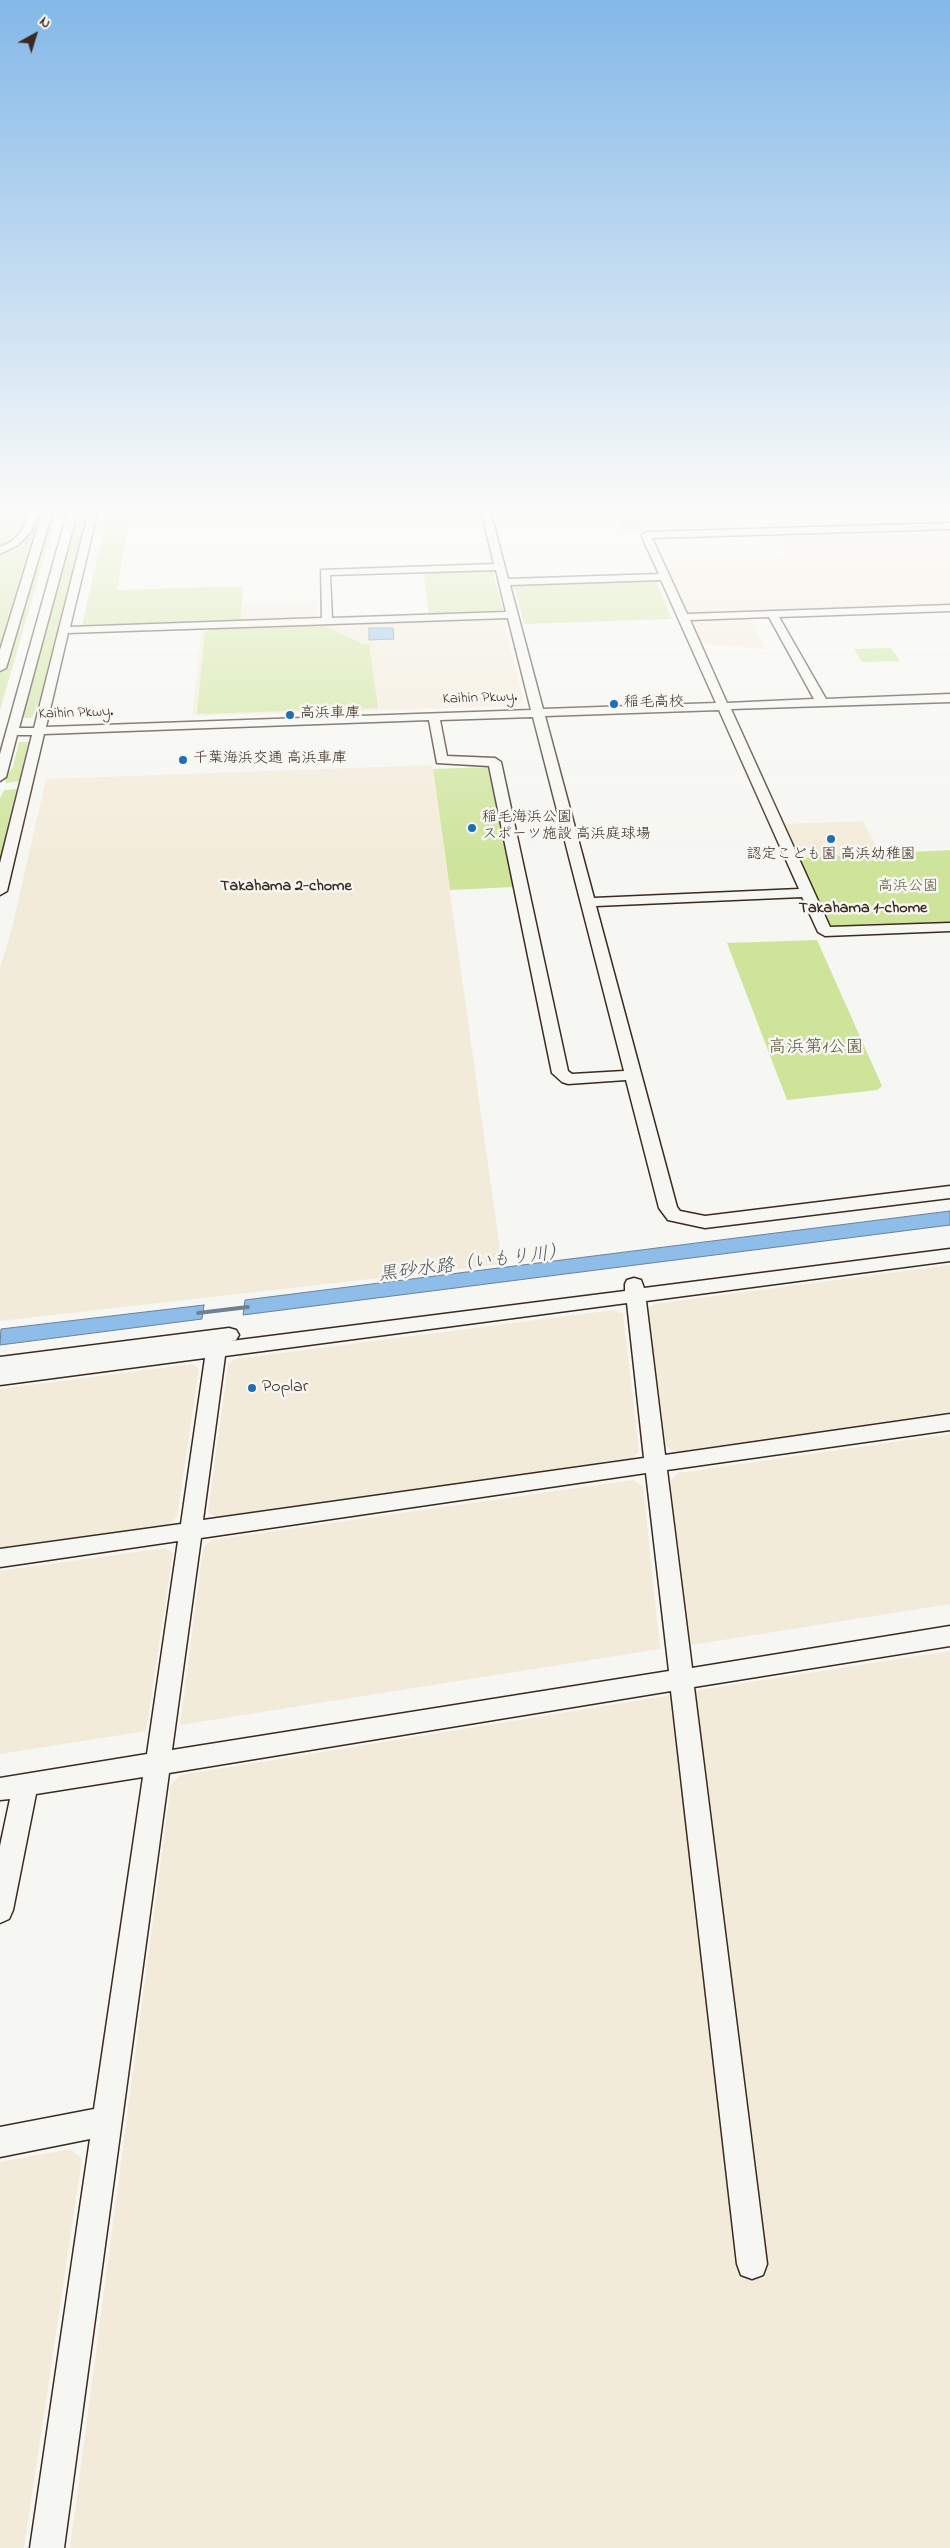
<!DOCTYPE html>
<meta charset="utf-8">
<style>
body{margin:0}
#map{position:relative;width:950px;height:2548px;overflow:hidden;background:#f6f6f2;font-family:"Indie Flower",sans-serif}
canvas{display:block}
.north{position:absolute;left:10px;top:10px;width:50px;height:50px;-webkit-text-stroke:4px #f6f6f2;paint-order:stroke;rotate:39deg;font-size:14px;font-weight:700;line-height:20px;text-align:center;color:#3b2a1e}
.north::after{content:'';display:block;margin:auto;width:18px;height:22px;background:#3b2a1e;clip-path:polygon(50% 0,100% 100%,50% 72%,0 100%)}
</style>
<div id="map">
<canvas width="950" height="2548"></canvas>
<div class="north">N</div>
</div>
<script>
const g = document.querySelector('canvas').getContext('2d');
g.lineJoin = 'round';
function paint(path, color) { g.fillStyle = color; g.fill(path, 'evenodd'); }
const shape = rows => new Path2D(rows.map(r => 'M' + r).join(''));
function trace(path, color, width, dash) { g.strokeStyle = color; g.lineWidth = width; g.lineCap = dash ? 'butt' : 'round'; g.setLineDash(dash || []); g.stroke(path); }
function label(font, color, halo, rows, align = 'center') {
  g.font = font + ' "Indie Flower","Klee One",sans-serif'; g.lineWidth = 5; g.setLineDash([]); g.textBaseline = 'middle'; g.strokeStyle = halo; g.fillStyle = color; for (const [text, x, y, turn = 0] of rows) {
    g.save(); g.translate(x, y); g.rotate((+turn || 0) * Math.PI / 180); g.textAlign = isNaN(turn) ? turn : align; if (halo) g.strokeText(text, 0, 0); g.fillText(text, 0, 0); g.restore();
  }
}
const built = shape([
 [950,529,950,606,692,614,686,613,662,561,787,558,772,534],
 [317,601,318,618,242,620,242,603],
 [498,618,503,620,524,701,514,706,192,716,202,628],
 [751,619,765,649,702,644,690,621],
 [432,765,502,1264,0,1321,0,968,12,928,46,779],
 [863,821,880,854,798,858,784,824],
 [950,1265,950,1412,674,1452,666,1446,648,1309,654,1304],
 [614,1310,623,1314,639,1451,633,1458,216,1517,208,1512,228,1365,235,1359],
 [192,1364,199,1369,177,1517,169,1524,0,1548,0,1389],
 [950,1434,950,1604,691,1645,670,1481,678,1473],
 [633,1480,643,1486,660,1649,180,1725,203,1548,212,1540],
 [165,1548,173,1553,146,1731,0,1754,0,1571],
 [950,1651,950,2548,70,2548,171,1784,181,1775,672,1695,742,2277,766,2278,693,1691],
 [70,2149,82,2159,24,2548,0,2548,0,2162]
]);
const green = shape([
 [0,510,58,510,0,710],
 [77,510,89,510,45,685,32,718,21,718],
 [108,510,131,510,117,590,243,586,241,621,82,625],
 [639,519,645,532,624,532,619,520],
 [491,566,504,612,429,615,423,567],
 [655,579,672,619,524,624,514,585],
 [325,626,363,644,369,644,378,708,197,714,205,632,213,629],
 [891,648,900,661,862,662,854,649],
 [19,742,30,742,20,781,6,783,5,779,13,767],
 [490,767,514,887,450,890,433,769],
 [17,789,18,790,0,864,0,798,4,790],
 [950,850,950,922,838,928,827,924,798,858],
 [817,940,882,1086,877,1090,787,1100,727,943]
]);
const water = shape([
 [369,628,393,628,394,639,369,640,369,628],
 [950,1211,950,1225,243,1315,245,1300,950,1211],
 [204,1305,202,1319,0,1345,1,1329,204,1305]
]);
const stream = shape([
 [198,1313,248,1307]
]);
const minor = shape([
 [30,510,39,510,31,532,18,545,0,554,0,547,12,541,22,531,30,510],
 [43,510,53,510,6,668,0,671,0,650,43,510],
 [68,510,78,510,19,728,34,728,89,510,98,510,70,627,322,618,321,570,494,564,481,510,490,510,508,579,659,574,641,535,646,532,950,523,950,529,652,538,687,614,950,605,950,611,779,617,826,699,950,694,950,702,731,709,830,927,950,923,950,931,825,936,818,932,802,897,596,906,677,1207,680,1211,705,1216,950,1186,950,1198,705,1228,668,1220,659,1208,626,1080,568,1084,562,1082,552,1073,489,766,437,763,429,720,44,734,7,891,0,895,0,863,32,735,17,735,6,777,0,781,0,754,68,510],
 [496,570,506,612,332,618,330,575,496,570],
 [661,580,716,703,543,709,510,585,661,580],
 [769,617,814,699,727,703,690,620,769,617],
 [508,618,531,710,46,727,68,633,508,618],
 [719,710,799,889,594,898,545,716,719,710],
 [533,717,624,1071,572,1074,568,1071,501,762,495,758,447,756,440,720,533,717],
 [950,1249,950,1261,646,1301,665,1455,950,1414,950,1430,667,1470,692,1668,950,1626,950,1646,694,1687,767,2264,763,2275,752,2279,741,2275,737,2264,671,1691,169,1773,64,2548,30,2548,90,2139,0,2157,0,2127,94,2109,143,1777,36,1794,13,1910,9,1919,0,1923,0,1846,10,1799,0,1800,0,1778,147,1754,178,1541,0,1567,0,1549,181,1524,205,1358,0,1385,0,1357,229,1328,236,1330,239,1335,236,1340,231,1341,625,1291,625,1284,627,1280,634,1278,641,1280,644,1288,950,1249],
 [627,1303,644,1458,203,1520,225,1356,627,1303],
 [646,1473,669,1671,172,1750,201,1538,646,1473]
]);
const markers = [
 [614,704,5,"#1f6fb2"],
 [290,715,5,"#1f6fb2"],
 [183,760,5,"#1f6fb2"],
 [472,828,5,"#1f6fb2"],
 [831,839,5,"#1f6fb2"],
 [252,1388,5,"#1f6fb2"]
];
const farStreetnames = [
 ["Kaihin Pkwy.",480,699,-2],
 ["Kaihin Pkwy.",76,714,-2]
];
const farPoinames = [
 ["稲毛高校",624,704],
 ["高浜車庫",300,715],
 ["千葉海浜交通 高浜車庫",193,760],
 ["稲毛海浜公園",482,819],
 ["スポーツ施設 高浜庭球場",482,836],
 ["認定こども園 高浜幼稚園",831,856,"center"]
];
const farParknames = [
 ["高浜公園",908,888]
];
const farNeighbourhoodnames = [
 ["Takahama 2-chome",286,887],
 ["Takahama 1-chome",863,909]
];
const parkNames = [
 ["高浜第1公園",816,1049]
];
const poiNames = [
 ["Poplar",262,1388]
];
const waterNames = [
 ["黒砂水路（いもり川）",473,1265,-7]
];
paint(built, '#f3ebd9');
paint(green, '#cde49a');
paint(water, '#8dbde8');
trace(water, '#6c8297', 1);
trace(stream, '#6c8297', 4);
trace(minor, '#3b2a1e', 3);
paint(minor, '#f6f6f2');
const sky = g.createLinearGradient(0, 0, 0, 866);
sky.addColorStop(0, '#83b8e8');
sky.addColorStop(0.59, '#fbfbf9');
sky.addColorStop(1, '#fbfbf900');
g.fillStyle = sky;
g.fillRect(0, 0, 950, 866);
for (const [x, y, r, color] of markers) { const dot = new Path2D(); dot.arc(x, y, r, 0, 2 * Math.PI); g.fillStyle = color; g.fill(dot); trace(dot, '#f6f6f2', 2); }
label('15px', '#3b2a1e', '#f6f6f2', farStreetnames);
label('15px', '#3b2a1e', '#f6f6f2', farPoinames, 'left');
label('15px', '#60583d', '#f6f6f2', farParknames);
label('bold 16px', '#3b2a1e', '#f6f6f2', farNeighbourhoodnames);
label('18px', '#60583d', '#f6f6f2', parkNames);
label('18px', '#3b2a1e', '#f6f6f2', poiNames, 'left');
label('italic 19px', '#54565b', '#f6f6f2', waterNames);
</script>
